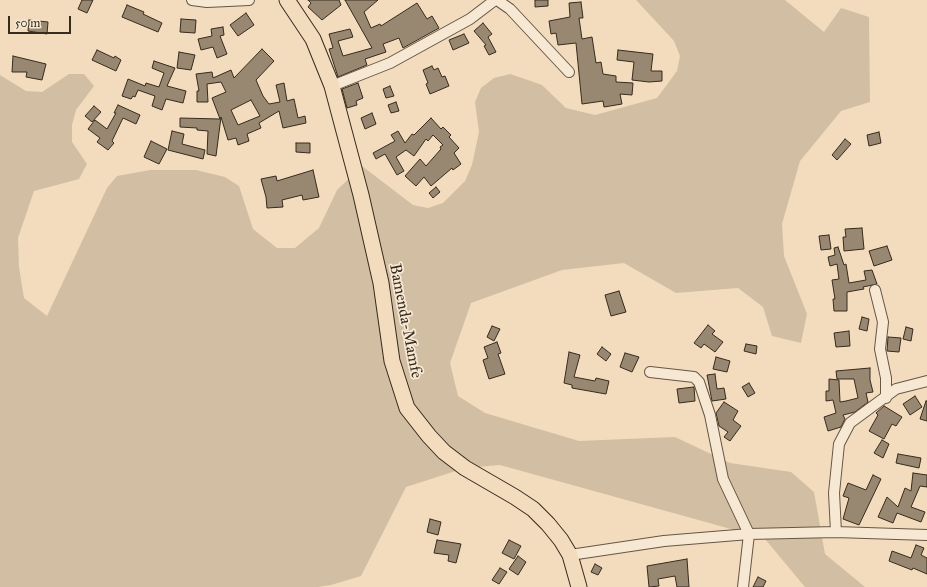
<!DOCTYPE html>
<style>
body{margin:0}
#map{position:relative;width:927px;height:587px;overflow:hidden;background:#f2dcbd;font-family:"IM FELL Great Primer",serif}
canvas{display:block}
.scale{position:absolute;left:8px;top:16px;width:63px;height:18px;box-sizing:border-box;border:2px solid #372a1e;border-top:0;padding-left:5px;font-size:12px;line-height:14px;white-space:nowrap;color:#372a1e;-webkit-text-stroke:3px #f7e8d4;paint-order:stroke}
</style>
<div id="map">
<canvas width="927" height="587"></canvas>
<div class="scale">50 m</div>
</div>
<script>
const g = document.querySelector('canvas').getContext('2d');
g.lineJoin = 'round';
function paint(path, color) { g.fillStyle = color; g.fill(path, 'evenodd'); }
const shape = rows => new Path2D(rows.map(r => 'M' + r).join(''));
function trace(path, color, width, dash) { g.strokeStyle = color; g.lineWidth = width; g.lineCap = dash ? 'butt' : 'round'; g.setLineDash(dash || []); g.stroke(path); }
function label(font, color, halo, rows, align = 'center') {
  g.font = font + ' "IM FELL Great Primer",serif'; g.lineWidth = 3.5; g.setLineDash([]); g.textBaseline = 'middle'; g.strokeStyle = halo; g.fillStyle = color; for (const [text, x, y, turn = 0] of rows) {
    g.save(); g.translate(x, y); g.rotate((+turn || 0) * Math.PI / 180); g.textAlign = isNaN(turn) ? turn : align; if (halo) g.strokeText(text, 0, 0); g.fillText(text, 0, 0); g.restore();
  }
}
const green = shape([
 [636,0,785,0,824,32,841,8,869,17,870,102,841,111,800,161,782,224,784,256,807,314,801,343,772,336,763,307,738,288,676,293,624,263,562,270,471,303,450,363,458,396,485,413,579,441,675,437,730,463,791,472,814,492,825,554,865,587,805,587,760,533,749,534,500,465,465,468,406,487,361,576,331,585,318,587,0,587,0,75,26,91,42,92,69,74,84,74,94,86,76,110,72,125,72,142,87,164,79,179,34,191,18,238,19,267,24,298,47,316,107,188,117,176,150,170,196,170,225,177,239,186,253,229,277,248,295,248,319,228,337,190,362,166,413,205,428,208,443,203,465,181,472,165,479,132,475,102,481,88,494,78,510,74,525,79,542,85,566,108,595,115,657,98,677,71,680,56,674,41]
]);
const building = shape([
 [82,0,93,0,87,13,78,9,82,0],
 [308,0,339,0,341,5,322,20,308,7,311,3,308,0],
 [345,0,378,0,364,12,371,28,380,24,381,26,417,3,427,19,432,16,439,28,403,48,399,38,383,44,386,52,365,59,367,65,338,77,329,49,333,48,329,34,350,29,353,37,338,41,343,56,372,48,345,0],
 [535,0,548,0,548,6,535,7,535,0],
 [581,2,583,18,579,18,582,39,592,37,596,63,601,62,603,74,616,76,616,82,633,83,632,95,620,94,622,104,604,107,603,101,582,104,576,43,558,45,556,33,551,34,549,21,570,17,569,3,581,2],
 [127,5,144,12,143,14,162,23,158,32,122,17,127,5],
 [246,13,254,25,238,36,230,25,246,13],
 [181,19,196,20,195,33,180,32,181,19],
 [29,20,48,22,47,34,28,31,29,20],
 [483,23,492,34,488,37,496,52,489,55,484,46,486,45,474,31,483,23],
 [223,27,224,35,220,36,227,54,217,58,213,47,201,50,198,39,212,36,211,29,223,27],
 [464,34,469,43,453,50,449,40,464,34],
 [262,49,274,61,256,80,263,96,269,104,280,102,276,85,284,83,287,101,294,99,298,118,305,116,306,123,283,128,279,111,259,123,261,128,247,134,249,141,238,145,236,138,228,140,221,117,216,156,207,154,208,131,197,130,197,128,180,127,180,118,220,119,212,98,226,92,221,82,207,84,208,102,197,102,197,91,199,91,196,74,212,72,213,78,231,70,234,78,262,49],
 [251,100,260,116,238,125,231,110,251,100],
 [97,50,114,58,115,56,121,60,116,71,92,60,97,50],
 [618,50,653,54,651,71,662,71,662,81,649,82,632,80,634,62,617,60,618,50],
 [179,52,195,55,191,70,177,68,179,52],
 [13,56,46,64,42,80,26,77,27,72,12,72,13,56],
 [154,61,175,68,167,86,186,91,183,103,166,99,162,110,152,106,155,96,138,90,135,97,133,96,131,99,122,96,128,79,145,86,146,83,159,87,164,73,152,68,154,61],
 [432,66,434,70,438,68,442,77,445,76,449,86,430,94,426,84,428,83,423,70,432,66],
 [358,83,363,98,356,101,357,105,347,108,342,89,358,83],
 [390,86,394,96,386,98,383,89,390,86],
 [396,102,399,111,391,113,388,105,396,102],
 [118,105,140,115,136,124,123,118,112,141,114,143,108,150,97,142,100,138,88,129,95,120,107,129,116,113,114,113,118,105],
 [94,106,101,112,92,122,85,116,94,106],
 [372,113,376,124,365,129,361,118,372,113],
 [431,118,441,129,443,127,451,135,449,137,459,148,454,153,461,164,453,170,452,168,431,186,424,177,416,186,405,176,420,159,426,166,441,149,440,147,443,145,433,135,428,141,426,139,414,156,406,150,396,157,404,171,397,175,385,154,376,159,373,153,395,141,391,135,398,131,405,143,412,134,414,135,431,118],
 [172,131,184,134,182,144,205,150,203,159,168,150,172,131],
 [879,132,881,143,869,146,867,135,879,132],
 [845,139,851,144,837,160,832,155,845,139],
 [151,141,167,149,159,164,144,157,151,141],
 [296,143,310,143,310,153,296,152,296,143],
 [313,170,319,197,303,200,302,195,282,200,283,207,267,208,266,197,261,179,276,176,277,181,313,170],
 [436,187,440,192,433,198,429,193,436,187],
 [862,228,864,249,844,251,843,237,846,237,845,229,862,228],
 [829,235,831,249,821,250,819,236,829,235],
 [887,246,892,260,874,266,869,251,887,246],
 [838,247,844,265,846,264,849,283,866,280,864,271,872,270,877,284,863,287,864,289,847,292,847,311,834,311,833,299,835,299,832,280,839,279,837,264,830,266,828,257,835,255,834,248,838,247],
 [619,291,626,312,611,316,605,295,619,291],
 [862,317,869,319,867,331,859,329,862,317],
 [708,325,715,331,712,334,723,342,715,352,704,344,701,348,694,343,708,325],
 [492,326,500,329,494,341,487,337,492,326],
 [906,327,913,329,911,341,903,339,906,327],
 [849,331,850,346,836,347,834,333,849,331],
 [888,337,901,338,899,352,887,351,888,337],
 [497,342,501,353,498,354,505,374,489,379,483,360,488,358,484,347,497,342],
 [746,344,757,346,756,354,744,351,746,344],
 [602,347,611,354,606,361,597,354,602,347],
 [569,352,580,355,574,377,595,381,596,378,609,381,606,394,572,388,572,385,564,383,569,352],
 [625,353,639,357,632,372,620,367,625,353],
 [716,357,730,361,727,372,713,369,716,357],
 [870,368,870,380,873,392,866,393,868,402,855,412,843,415,845,419,841,427,828,431,824,417,836,413,833,400,826,401,826,391,829,391,829,379,839,380,840,402,846,401,858,398,854,379,837,379,836,371,870,368],
 [715,374,717,389,724,388,726,399,712,401,707,375,715,374],
 [749,383,755,393,748,397,742,387,749,383],
 [694,387,695,401,679,403,677,389,694,387],
 [915,396,922,407,910,415,903,404,915,396],
 [926,401,927,401,927,421,920,419,926,401],
 [724,402,738,411,733,420,741,426,730,441,724,437,728,432,719,426,716,413,724,402],
 [884,406,902,417,896,426,892,424,884,439,869,431,878,415,876,413,884,406],
 [882,440,889,444,883,458,874,453,882,440],
 [898,454,921,458,919,468,896,463,898,454],
 [913,473,927,475,927,487,920,486,911,507,925,512,921,522,897,513,893,523,878,517,887,497,898,507,905,488,911,491,913,473],
 [873,475,881,479,859,525,843,519,849,498,843,496,848,483,866,490,873,475],
 [430,519,441,522,438,535,427,532,430,519],
 [437,540,461,544,456,563,448,561,449,555,434,553,437,540],
 [509,540,521,546,514,559,502,553,509,540],
 [916,545,924,548,921,555,927,558,927,574,913,568,912,570,889,561,892,551,911,558,916,545],
 [518,556,526,562,518,575,509,569,518,556],
 [687,559,689,587,677,587,675,576,658,579,659,586,649,587,647,566,687,559],
 [595,564,602,568,598,575,591,572,595,564],
 [500,568,507,572,499,584,492,580,500,568],
 [758,577,766,581,763,587,753,587,758,577]
]);
const minor = shape([
 [192,0,207,2,249,0],
 [497,0,510,9,569,72],
 [332,86,390,63,470,19,495,0],
 [875,290,883,322,880,349,886,378,886,398],
 [650,372,694,377,699,382,710,415,723,479,749,534,743,587],
 [836,532,834,493,839,444,850,423,896,389,927,381],
 [570,555,664,541,749,534,836,532,927,535]
]);
const highway = shape([
 [287,0,313,39,332,86,361,195,381,283,392,361,407,408,429,436,444,452,465,468,515,497,533,509,548,524,561,540,570,555,579,587]
]);
const streetNames = [
 ["Bamenda-Mamfe",405,321,79]
];
paint(green, '#d2bea2');
paint(building, '#988771');
trace(building, '#372a1e', 1);
trace(minor, '#665646', 12);
trace(highway, '#372a1e', 17);
trace(minor, '#f7e8d4', 10);
trace(highway, '#f2dcbd', 15);
label('16px', '#372a1e', '#f7e8d4', streetNames);
</script>
